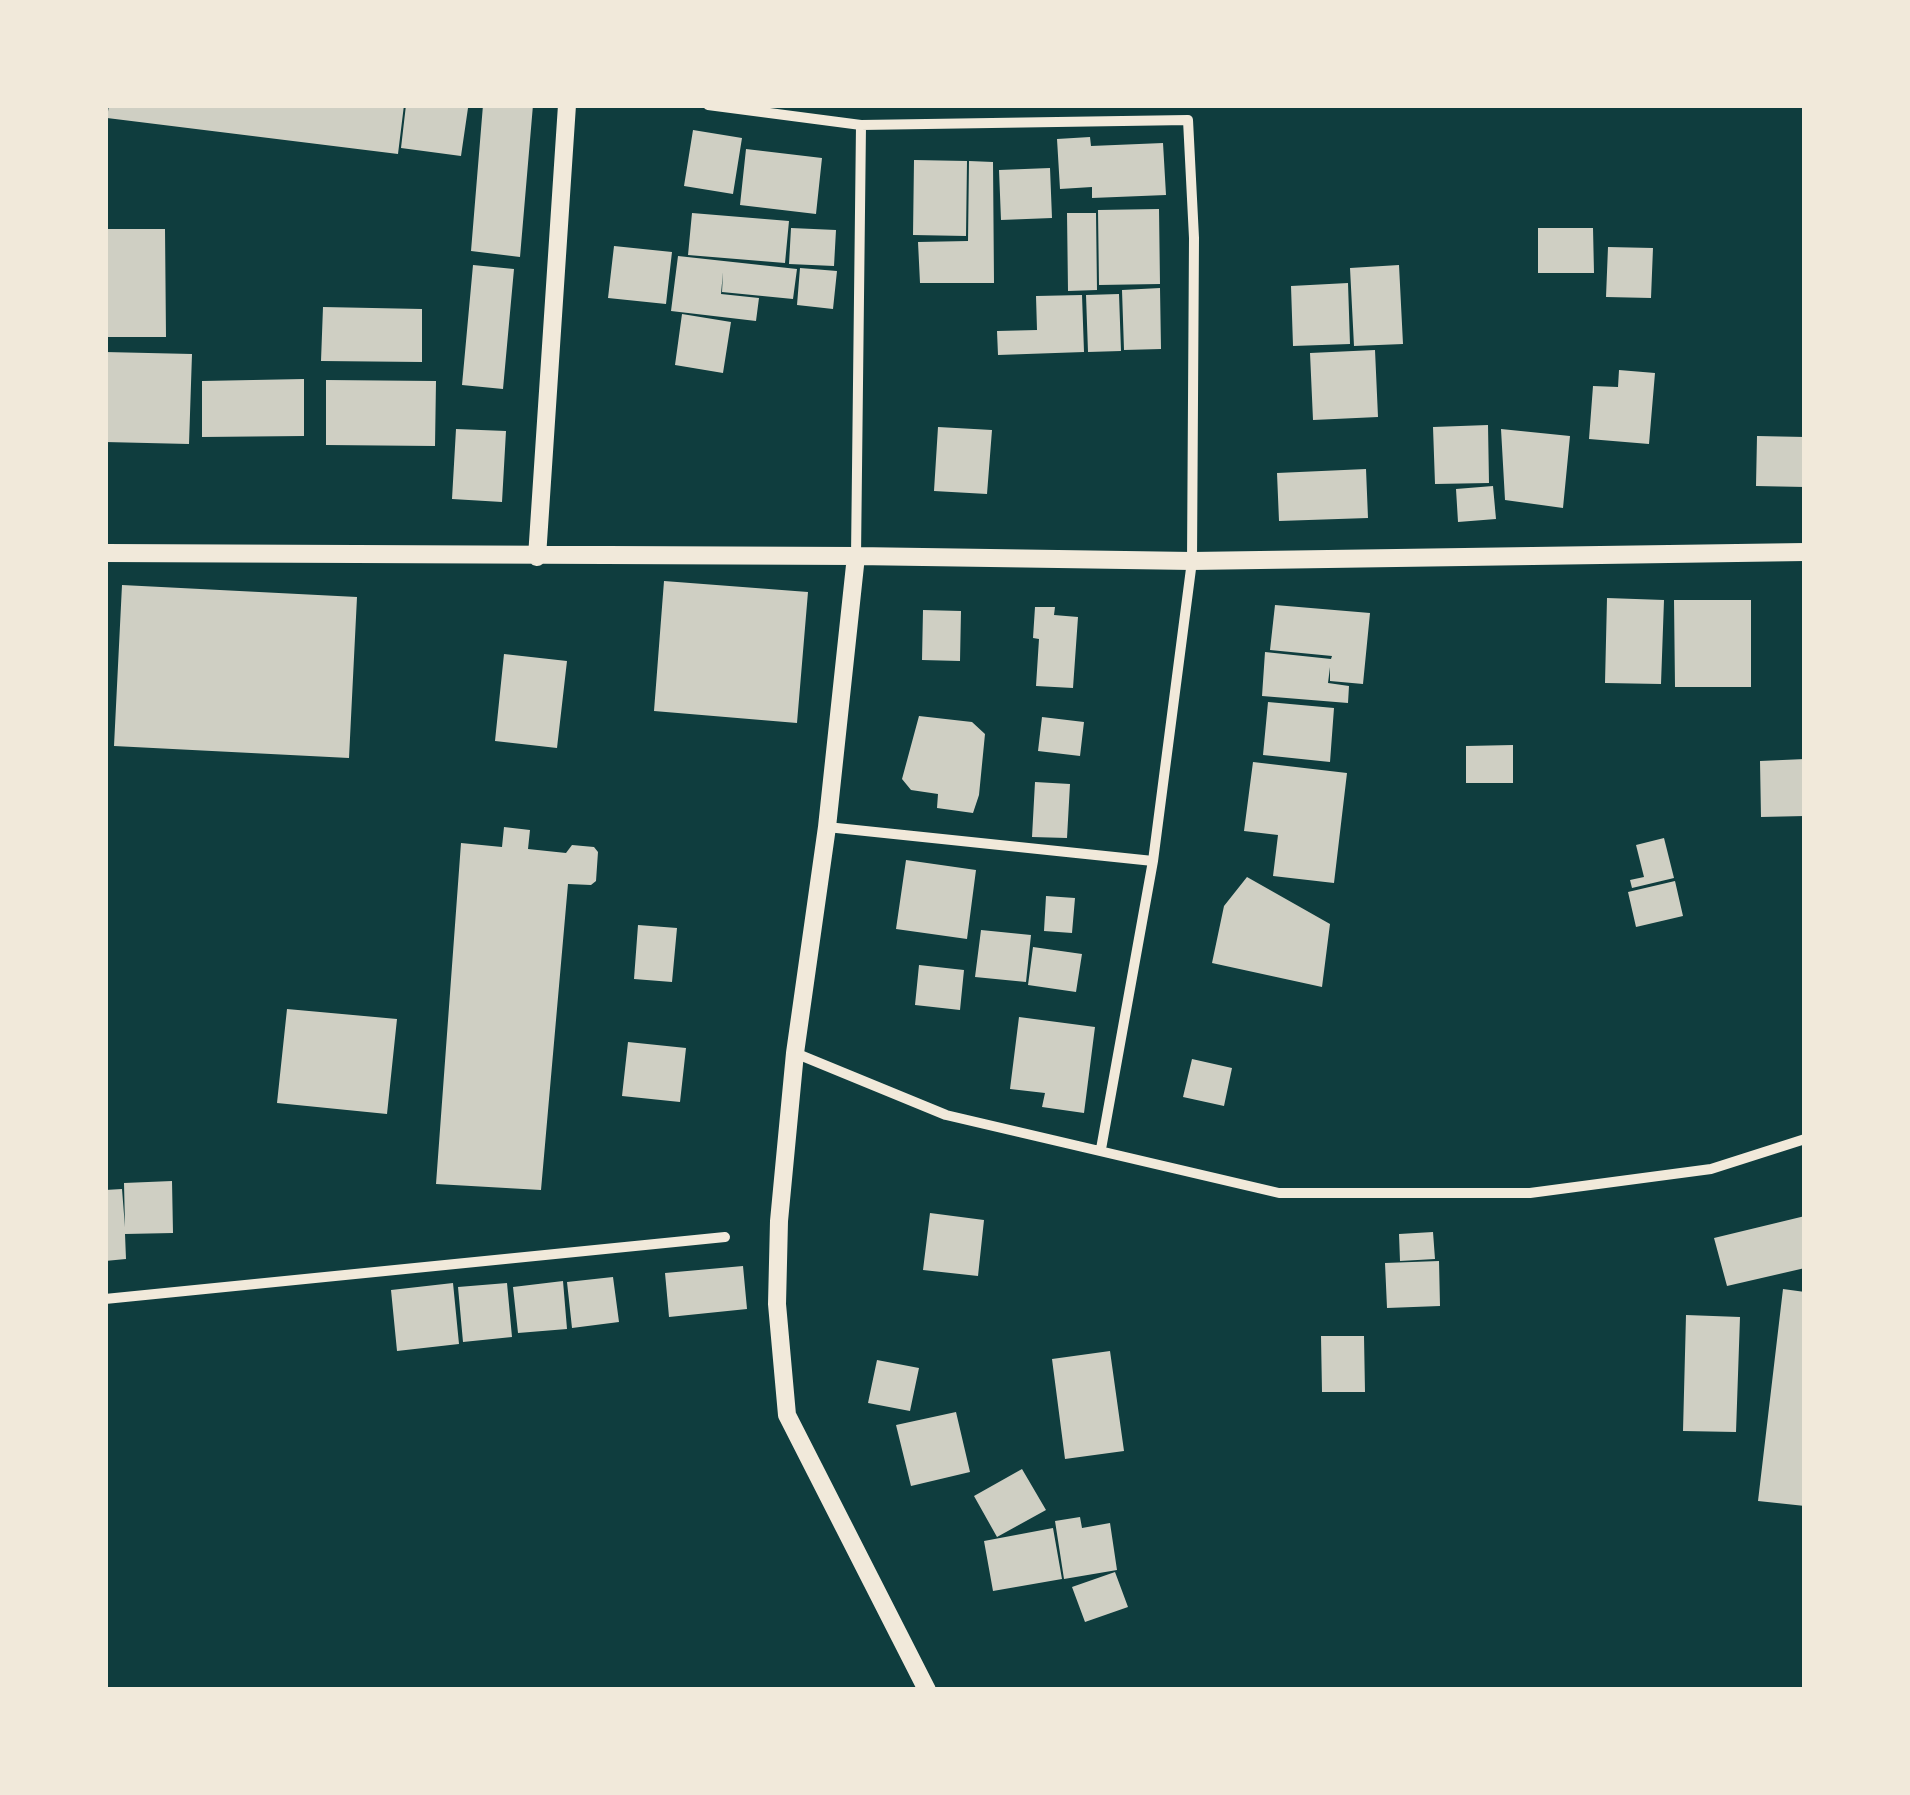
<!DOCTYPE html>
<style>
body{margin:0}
#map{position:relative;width:1910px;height:1795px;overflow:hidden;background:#0f3d3e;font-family:"Asap Condensed",sans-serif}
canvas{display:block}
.frame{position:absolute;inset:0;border:108px solid #f1e9da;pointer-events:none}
</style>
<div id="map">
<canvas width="1910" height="1795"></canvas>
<div class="frame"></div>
</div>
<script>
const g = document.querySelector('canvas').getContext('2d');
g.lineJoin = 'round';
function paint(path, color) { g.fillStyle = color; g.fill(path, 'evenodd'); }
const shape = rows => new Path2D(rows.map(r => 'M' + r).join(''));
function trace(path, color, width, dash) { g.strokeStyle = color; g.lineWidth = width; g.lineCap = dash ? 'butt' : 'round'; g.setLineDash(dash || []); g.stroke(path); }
const building = shape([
 [109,105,404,105,398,154,107,118],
 [406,105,468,108,461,156,401,148],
 [483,105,533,105,520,257,471,251],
 [693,130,742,138,733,194,684,186],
 [1090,137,1091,146,1163,143,1166,195,1092,198,1092,187,1060,189,1057,139],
 [746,149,822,158,816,214,740,205],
 [914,160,967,161,966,236,913,235],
 [969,161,993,162,994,283,920,283,918,242,968,241],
 [1050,168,1052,218,1001,220,999,170],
 [1159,209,1160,284,1099,285,1098,210],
 [692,213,789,221,785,263,688,255],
 [1067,213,1096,213,1097,290,1068,291],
 [791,228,836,230,834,266,789,264],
 [1538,228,1593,228,1594,273,1538,273],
 [105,229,165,229,166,337,105,337],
 [614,246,672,252,666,304,608,298],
 [1608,247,1653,248,1651,298,1606,297],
 [678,256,797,269,793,299,722,292,723,272,721,294,759,298,756,321,671,311],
 [473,265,514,269,503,389,462,385],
 [1399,265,1403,344,1354,346,1350,268],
 [800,268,837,271,833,309,797,305],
 [1348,283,1350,344,1293,346,1291,286],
 [1160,288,1161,349,1124,350,1122,290],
 [1119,294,1121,351,1088,352,1086,295],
 [1082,295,1084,352,998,355,997,331,1037,330,1036,296],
 [323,307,422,309,422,362,321,361],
 [682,314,731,322,723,373,675,365],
 [1375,350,1378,417,1313,420,1310,353],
 [105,352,192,354,189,444,105,442],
 [1619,370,1655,373,1649,444,1589,439,1593,386,1618,387],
 [304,379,304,436,202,437,202,381],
 [326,380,436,381,435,446,326,445],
 [1488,425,1489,483,1435,484,1433,427],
 [938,427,992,430,987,494,934,491],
 [456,429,506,431,502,502,452,499],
 [1501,429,1570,436,1563,508,1505,500],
 [1757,436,1805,437,1805,487,1756,486],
 [1366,469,1368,518,1279,521,1277,473],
 [1493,486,1496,519,1458,522,1456,489],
 [664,581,808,592,797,723,654,711],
 [122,585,357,597,349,758,114,746],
 [1607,598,1664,600,1661,684,1605,683],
 [1674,600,1751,600,1751,687,1675,687],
 [1275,605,1370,613,1363,684,1330,681,1330,667,1328,683,1349,686,1348,703,1262,696,1265,652,1331,659,1332,656,1270,650],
 [1035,607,1055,607,1054,615,1078,617,1073,688,1036,686,1039,639,1033,638],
 [923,610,961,611,960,661,922,660],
 [504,654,567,661,557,748,495,741],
 [1268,702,1334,708,1330,762,1263,755],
 [919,716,972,722,985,734,979,795,973,813,937,808,938,794,911,790,902,779],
 [1042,717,1084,722,1080,756,1038,751],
 [1513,745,1513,783,1466,783,1466,746],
 [1805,759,1805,816,1761,817,1760,761],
 [1253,762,1347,773,1334,883,1273,876,1278,835,1244,831],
 [1035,782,1070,784,1067,838,1032,837],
 [504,827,530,830,528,849,566,853,572,845,594,847,598,852,596,881,591,885,568,884,541,1190,436,1184,461,843,502,847],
 [1664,838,1674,878,1632,888,1630,880,1644,877,1636,845],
 [906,860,976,870,967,939,896,929],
 [1247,877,1330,924,1322,987,1212,963,1224,906],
 [1675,881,1683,916,1636,927,1628,892],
 [1046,896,1075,898,1072,933,1044,931],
 [638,925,677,928,672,982,634,979],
 [981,930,1031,935,1026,982,975,977],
 [1033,947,1082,954,1076,992,1028,985],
 [919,965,964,970,960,1010,915,1005],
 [287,1009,397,1019,387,1114,277,1103],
 [1019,1017,1095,1027,1084,1113,1042,1107,1045,1093,1010,1089],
 [628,1042,686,1048,680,1102,622,1096],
 [1192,1059,1232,1068,1224,1106,1183,1097],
 [172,1181,173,1233,125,1234,126,1259,105,1261,105,1190,122,1189,125,1227,124,1183],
 [930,1213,984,1220,978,1276,923,1270],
 [1805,1216,1805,1268,1727,1286,1714,1238],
 [1433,1232,1435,1259,1400,1261,1399,1234],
 [1439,1261,1440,1306,1387,1308,1385,1263],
 [743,1266,747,1309,669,1317,665,1273],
 [613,1277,619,1322,572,1328,567,1282],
 [563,1281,567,1329,518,1333,513,1287],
 [453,1283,459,1344,397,1351,391,1290],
 [507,1283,512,1337,463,1342,458,1287],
 [1783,1289,1805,1292,1805,1506,1758,1501],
 [1686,1315,1740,1317,1736,1432,1683,1431],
 [1321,1336,1364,1336,1365,1392,1322,1392],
 [1110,1351,1124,1451,1065,1459,1052,1359],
 [877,1360,919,1368,910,1411,868,1403],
 [956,1412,970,1472,911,1486,896,1425],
 [1022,1469,1046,1510,997,1537,974,1496],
 [1080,1517,1082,1528,1110,1523,1117,1570,1064,1579,1055,1521],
 [1053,1528,1062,1579,993,1591,984,1541],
 [1115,1572,1128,1607,1085,1622,1072,1587]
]);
const minor = shape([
 [708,105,861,125,1188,120,1194,238,1192,561,1153,861,1101,1149],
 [856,556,861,125],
 [827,827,1153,861],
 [795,1053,946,1115,1279,1193,1530,1193,1711,1169,1805,1139],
 [105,1299,725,1237]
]);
const tertiary = shape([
 [105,553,856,556,1192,561,1805,552],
 [856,556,827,827,795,1053,779,1221,777,1304,787,1415,927,1690],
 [537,557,567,105]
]);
paint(building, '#cfcfc3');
trace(minor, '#f1e9da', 10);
trace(tertiary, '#f1e9da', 18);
</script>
